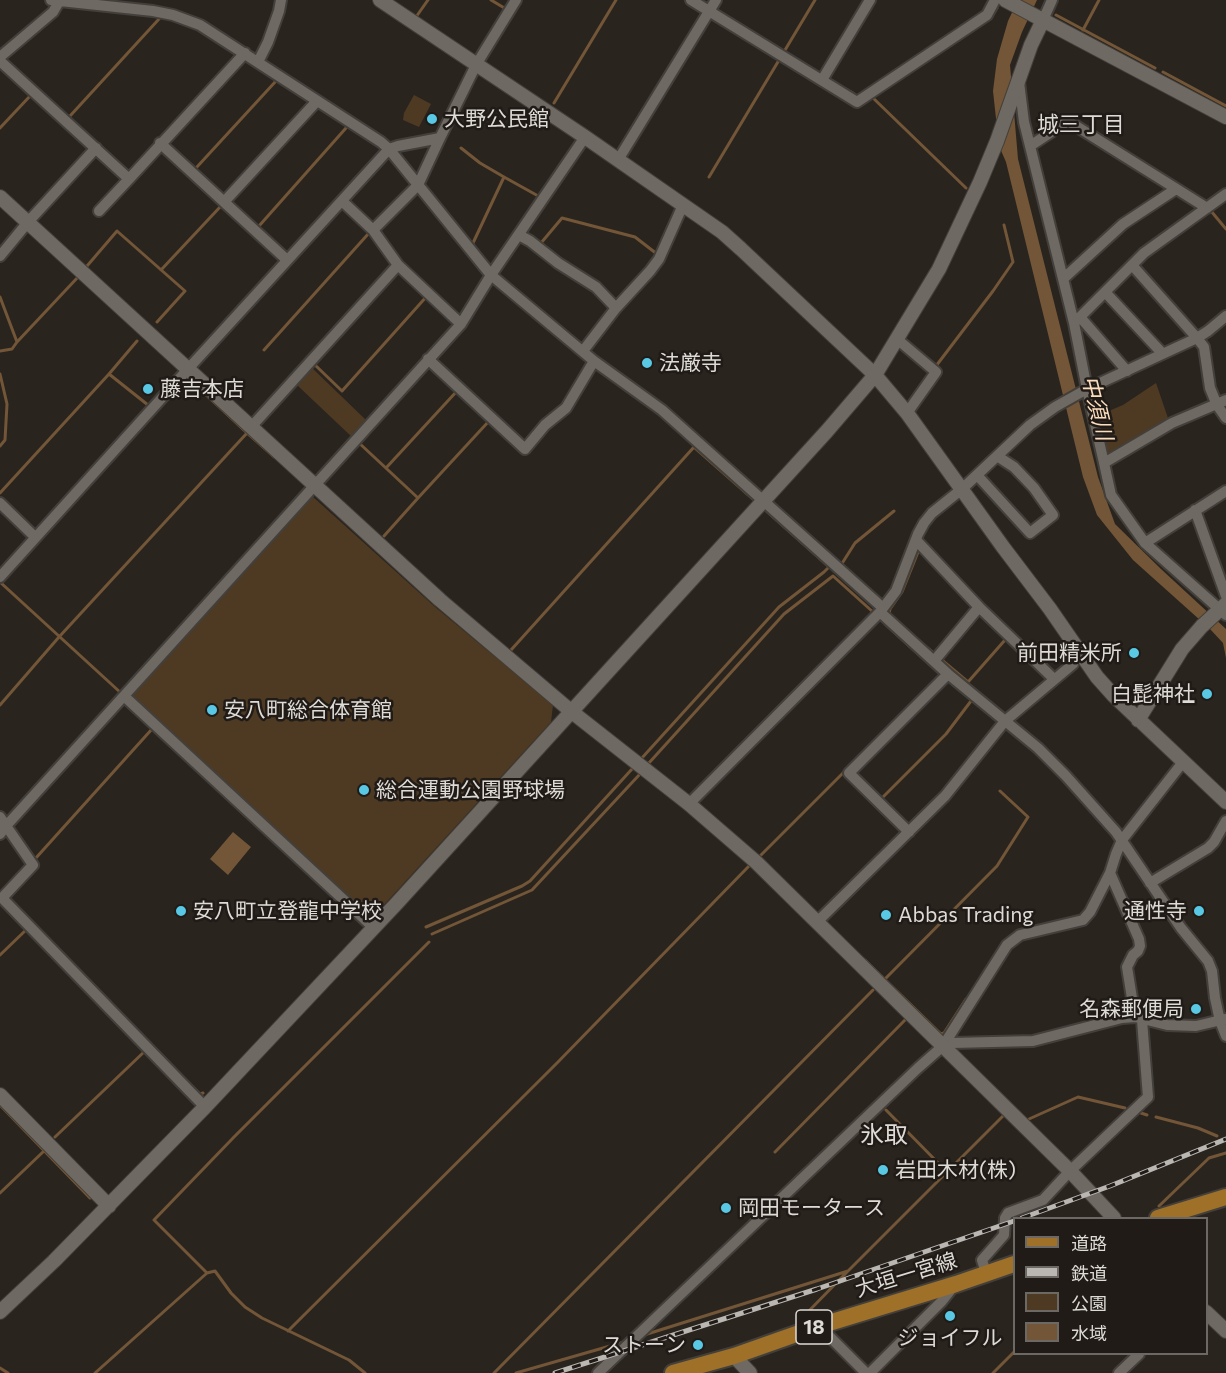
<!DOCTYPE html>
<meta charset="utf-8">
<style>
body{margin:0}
#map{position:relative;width:1226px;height:1373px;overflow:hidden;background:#2a241f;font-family:Commissioner,"Noto Sans JP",sans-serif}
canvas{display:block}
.legend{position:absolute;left:1013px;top:1217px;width:195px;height:138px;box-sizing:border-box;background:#201b16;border:2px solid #6c6863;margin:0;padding:8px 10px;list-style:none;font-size:18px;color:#dedbd7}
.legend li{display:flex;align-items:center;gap:12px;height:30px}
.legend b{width:30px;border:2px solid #6c6863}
</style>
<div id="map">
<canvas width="1226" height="1373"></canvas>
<ul class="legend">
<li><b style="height:8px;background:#9e7028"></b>道路</li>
<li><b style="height:8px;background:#bab7b2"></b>鉄道</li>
<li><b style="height:16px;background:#4e3a23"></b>公園</li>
<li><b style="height:16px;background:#725637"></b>水域</li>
</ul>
</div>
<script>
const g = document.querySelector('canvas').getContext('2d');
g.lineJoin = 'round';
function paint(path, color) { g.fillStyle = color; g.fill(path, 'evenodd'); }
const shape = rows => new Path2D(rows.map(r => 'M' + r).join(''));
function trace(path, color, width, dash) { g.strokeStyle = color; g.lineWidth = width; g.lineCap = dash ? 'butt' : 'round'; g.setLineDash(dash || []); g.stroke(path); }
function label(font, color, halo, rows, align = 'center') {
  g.font = font + ' Commissioner,"Noto Sans JP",sans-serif'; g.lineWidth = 5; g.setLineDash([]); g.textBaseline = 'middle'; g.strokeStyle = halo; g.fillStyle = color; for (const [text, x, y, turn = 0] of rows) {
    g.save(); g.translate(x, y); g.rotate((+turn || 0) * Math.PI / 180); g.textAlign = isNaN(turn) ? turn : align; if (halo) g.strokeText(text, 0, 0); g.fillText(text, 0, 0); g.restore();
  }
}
const green = shape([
 [414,95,431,104,419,127,403,120,404,113],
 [312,368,367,421,353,438,297,385],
 [1156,383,1169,421,1108,458,1097,416,1123,405],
 [312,496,434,606,553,705,551,722,372,918,129,697]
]);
const water = shape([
 [1018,0,1037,0,1022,32,1010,65,1018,159,1098,477,1115,524,1161,569,1226,629,1226,658,1223,643,1210,629,1133,560,1097,515,1083,477,1006,162,999,146,993,91,997,59,1008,21],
 [233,832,251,847,228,875,210,859]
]);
const stream = shape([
 [491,0,506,9],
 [1056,15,1155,68],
 [415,16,416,17,428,0],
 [990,19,997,8],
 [1083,30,1099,0],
 [1163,72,1226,106],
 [842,87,853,93],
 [872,97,966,188],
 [554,103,616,0],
 [70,116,159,19],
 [0,128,31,95],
 [461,148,480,163,504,177],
 [196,168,276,81],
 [709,177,815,0],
 [1211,211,1226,229],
 [259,226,346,128],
 [473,243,504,177,540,197],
 [541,243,562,218,635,237,657,254],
 [87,266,117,231,185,291,157,322],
 [161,270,221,206],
 [0,297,17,342,12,349,0,351],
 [17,342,79,276],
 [264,350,369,233],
 [314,364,342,391,427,296],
 [935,365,936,366,993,291,1013,262,1004,225],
 [0,374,7,404,5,440,0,446],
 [109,374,148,405],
 [190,380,247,433],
 [358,442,418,498,489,421,491,422],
 [386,468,457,391],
 [0,493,109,374,137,341],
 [384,536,418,498],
 [841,565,855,543,894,511],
 [0,582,121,693],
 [891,616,889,614,890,609,902,592,918,552],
 [886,625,941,675,938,677],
 [918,640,968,682,1005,640],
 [511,650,694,447,753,499],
 [0,705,59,637,247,433,274,457],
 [641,759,779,607,824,572,829,567,764,509],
 [648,764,784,614,833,576,873,612],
 [881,799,946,734,971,701],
 [759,857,847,769],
 [35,859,152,729],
 [426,927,522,886,530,881,632,769],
 [432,934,532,890,640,774],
 [0,955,27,929],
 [865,960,941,1034,944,1033,966,999],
 [885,979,997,866,1028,817,1000,791],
 [193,1087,200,1094,203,1093],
 [0,1105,90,1198],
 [886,1110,947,1172],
 [1138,1112,1147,1115],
 [1156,1117,1198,1128,1217,1136],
 [1029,1119,1078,1097,1125,1108],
 [55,1137,145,1051],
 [775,1152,906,1019],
 [0,1193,44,1151],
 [1159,1206,1209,1158,1226,1153],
 [207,1273,154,1220,234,1137,429,942],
 [800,1320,847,1272],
 [288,1331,557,1063,749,866],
 [644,1335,848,1271,1003,1116],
 [0,1368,8,1373],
 [95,1373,207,1273,215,1271,231,1293,245,1307,262,1318,349,1360,365,1373],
 [494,1373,873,990],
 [516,1373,624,1342],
 [993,1373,1014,1352]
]);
const minor = shape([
 [51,0,153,11,173,15,200,25,381,142,389,149,491,275,594,361,662,410,883,608],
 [691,0,857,102,987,15,995,0],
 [1043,20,1052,0],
 [0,57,53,12,60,0],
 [0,61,129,179,245,53],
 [258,62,268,42,279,11,281,0],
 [822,80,870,0],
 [1019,82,1024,122,1030,146],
 [440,138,418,185,373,230,398,265,461,324],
 [160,143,287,260],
 [618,160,716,0],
 [342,201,373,230],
 [224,202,317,101],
 [99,211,129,179],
 [519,235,530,241,558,263,596,287,616,308],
 [0,256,28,222,96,148],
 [1132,265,1197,338,1204,347,1210,388,1217,405,1226,418],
 [1063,279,1123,224,1176,189],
 [1105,292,1162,353],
 [1080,317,1127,371],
 [1074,323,1144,253,1226,194],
 [897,339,936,372,907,413],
 [583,351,616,308,650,271,659,259,683,205],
 [428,359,525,449,545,425,566,408,594,361],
 [1226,400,1172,423,1104,463,1111,495,1145,543,1226,615],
 [252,426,398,265],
 [1104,463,1087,389,1074,323,1030,146,1068,121,1207,208],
 [977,475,1030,533,1053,515,1034,488,1014,467,997,456],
 [0,503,35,537],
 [1195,510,1226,596],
 [916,540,979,607],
 [1145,543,1226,491],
 [0,577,188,369,389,149,398,146,440,138,476,65,516,0],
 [880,612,948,674,1038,748,1066,776,1116,832,1181,928,1208,961,1212,971,1215,998,1220,1021,1226,1036],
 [934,661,979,607,1054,679],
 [124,696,374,928],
 [689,804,880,612,896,591,918,534,924,523,932,513,962,489,1030,425,1055,407,1087,389,1197,338,1208,331,1226,316],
 [0,817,33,865,2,898,205,1107],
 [909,832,849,773,948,674],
 [0,834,6,826,461,324,491,275,585,137],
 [1110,873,1139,939,1140,946,1138,951,1133,955,1127,967,1135,1017],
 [1150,883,1208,848,1214,842,1226,821],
 [817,922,945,796,1005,721,1073,664],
 [943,1046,952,1043,1033,1041,1122,1018,1135,1017,1167,1025,1196,1026,1225,1019],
 [986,1273,982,1260,1004,1235,1005,1218,1008,1213,1043,1200,1070,1171,1148,1097,1142,1020],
 [819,1326,866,1373],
 [598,1373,918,1068,943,1046,1007,945,1020,935,1083,920,1090,912,1110,873,1116,854,1122,840,1183,762],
 [870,1373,942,1301,954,1286],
 [1119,1373,1139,1354]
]);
const tertiary = shape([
 [380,0,585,137,722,232,741,249,875,375,907,413,1003,547,1050,609,1097,677,1114,696,1226,802],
 [1005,0,1226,117],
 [0,197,440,600,572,712,689,804,756,862,1070,1171,1114,1218],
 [1138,720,1182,649,1202,626,1226,604],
 [0,1095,109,1206],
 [0,1312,54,1261,205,1107,397,903,827,431,875,375,939,269,980,182,997,141,1031,45,1043,20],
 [1206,1312,1226,1331],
 [734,1356,750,1373]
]);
const primary = shape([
 [1158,1218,1226,1197],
 [673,1373,734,1356,819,1326,956,1284,1014,1264]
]);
const rail = shape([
 [1022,1218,1110,1186,1226,1139],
 [555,1373,817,1289,1014,1221]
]);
const markers = [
 [432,119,6,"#59c8e5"],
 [647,363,6,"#59c8e5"],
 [148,389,6,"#59c8e5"],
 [1134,653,6,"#59c8e5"],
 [1207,694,6,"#59c8e5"],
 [212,710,6,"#59c8e5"],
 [364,790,6,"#59c8e5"],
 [181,911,6,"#59c8e5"],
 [1199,911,6,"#59c8e5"],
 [886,915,6,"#59c8e5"],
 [1196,1009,6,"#59c8e5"],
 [883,1170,6,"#59c8e5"],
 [726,1208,6,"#59c8e5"],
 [950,1316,6,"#59c8e5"],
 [698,1345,6,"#59c8e5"]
];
const shields = [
 [814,1327,36]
];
const shieldNames = [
 ["18",814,1327]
];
const poiNames = [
 ["大野公民館",444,119],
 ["法厳寺",659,363],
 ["藤吉本店",160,389],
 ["前田精米所",1122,653,"right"],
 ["白髭神社",1195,694,"right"],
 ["安八町総合体育館",224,710],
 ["総合運動公園野球場",376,790],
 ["安八町立登龍中学校",193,911],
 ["通性寺",1187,911,"right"],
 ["Abbas Trading",898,915],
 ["名森郵便局",1184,1009,"right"],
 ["岩田木材(株)",895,1170],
 ["岡田モータース",738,1208],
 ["ジョイフル",950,1338,"center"],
 ["ストーン",686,1345,"right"]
];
const streetNames = [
 ["大垣一宮線",906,1275,-17]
];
const neighbourhoodNames = [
 ["城三丁目",1081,125]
];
const waterNames = [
 ["中須川",1097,408,76]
];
const quarterNames = [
 ["氷取",884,1135]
];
paint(green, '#4e3a23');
paint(water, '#725637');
trace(stream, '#725637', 3);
trace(minor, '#433f3a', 14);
trace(tertiary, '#433f3a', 16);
trace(primary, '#433f3a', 20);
trace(minor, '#6f6963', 10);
trace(tertiary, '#6f6963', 14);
trace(primary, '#9e7028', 16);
trace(rail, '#bab7b2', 5);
trace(rail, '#201b16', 3, [9]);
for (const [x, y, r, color] of markers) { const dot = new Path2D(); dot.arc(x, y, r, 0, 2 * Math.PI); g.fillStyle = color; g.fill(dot); trace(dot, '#201b16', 2); }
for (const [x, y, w] of shields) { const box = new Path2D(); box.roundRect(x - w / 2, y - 17, w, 34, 4.5); g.fillStyle = '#201b16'; g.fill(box); trace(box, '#dedbd7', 1.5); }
label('bold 20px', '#dedbd7', null, shieldNames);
label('21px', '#dedbd7', '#201b16', poiNames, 'left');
label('21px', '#dedbd7', '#201b16', streetNames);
label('22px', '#dedbd7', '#201b16', neighbourhoodNames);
label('italic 22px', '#fcddbe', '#201b16', waterNames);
label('24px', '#dedbd7', '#201b16', quarterNames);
</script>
